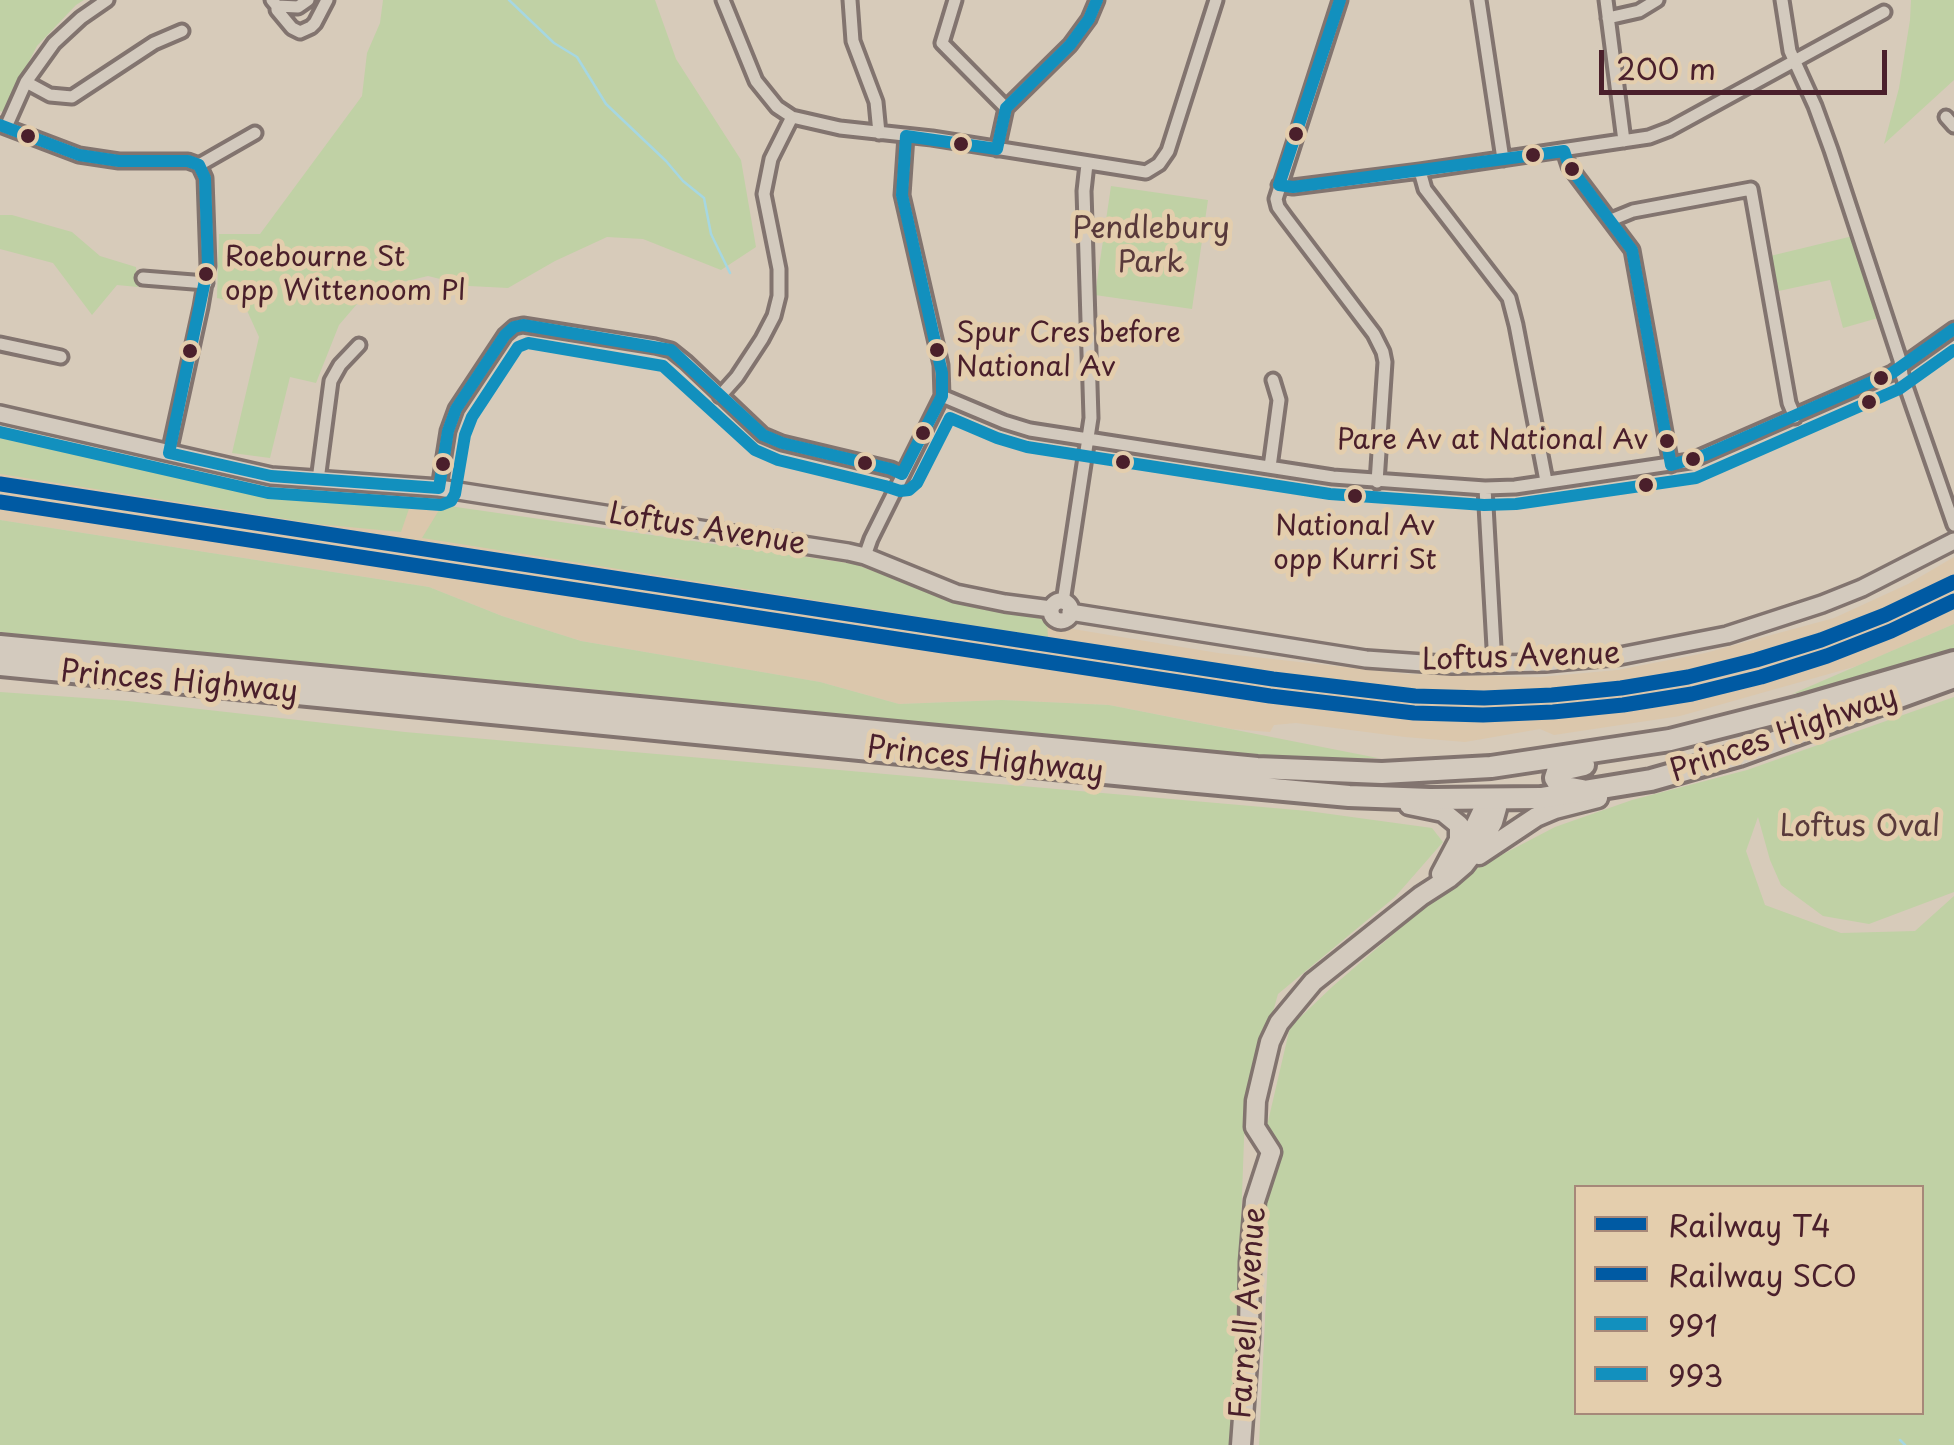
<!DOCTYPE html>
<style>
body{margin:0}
#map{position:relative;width:1954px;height:1445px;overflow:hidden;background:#d7cbba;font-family:"Playpen Sans",sans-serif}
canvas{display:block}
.legend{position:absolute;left:1574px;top:1185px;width:350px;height:230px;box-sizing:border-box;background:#e4cead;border:2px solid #a68879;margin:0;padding:12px 18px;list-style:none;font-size:30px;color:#4a1f2b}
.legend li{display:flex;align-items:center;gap:20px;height:50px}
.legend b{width:50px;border:2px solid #a68879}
.scale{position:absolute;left:1599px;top:50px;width:288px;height:45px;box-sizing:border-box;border:5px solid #4a1f2b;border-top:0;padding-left:12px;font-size:30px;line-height:35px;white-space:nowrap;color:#4a1f2b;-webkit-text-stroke:8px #e4cead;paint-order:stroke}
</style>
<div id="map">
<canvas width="1954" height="1445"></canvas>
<ul class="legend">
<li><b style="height:12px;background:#005aa3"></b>Railway T4</li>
<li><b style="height:12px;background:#005aa3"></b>Railway SCO</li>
<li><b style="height:12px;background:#1290be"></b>991</li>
<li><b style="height:12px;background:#1290be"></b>993</li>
</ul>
<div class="scale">200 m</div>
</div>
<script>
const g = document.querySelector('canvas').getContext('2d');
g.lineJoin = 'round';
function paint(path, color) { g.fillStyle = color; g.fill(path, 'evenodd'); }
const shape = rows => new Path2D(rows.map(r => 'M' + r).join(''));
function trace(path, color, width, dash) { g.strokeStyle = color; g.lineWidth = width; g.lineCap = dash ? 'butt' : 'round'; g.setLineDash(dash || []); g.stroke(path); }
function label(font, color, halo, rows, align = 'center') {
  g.font = font + ' "Playpen Sans",sans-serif'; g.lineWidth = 10; g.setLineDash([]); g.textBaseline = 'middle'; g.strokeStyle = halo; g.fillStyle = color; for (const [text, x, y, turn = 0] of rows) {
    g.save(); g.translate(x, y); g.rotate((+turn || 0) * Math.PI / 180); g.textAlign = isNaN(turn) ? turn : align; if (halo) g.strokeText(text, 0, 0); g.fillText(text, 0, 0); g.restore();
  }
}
const built = shape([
 [0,430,279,493,348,493,854,564,952,600,1047,620,1073,629,1218,653,1408,674,1540,677,1617,670,1705,653,1834,618,1908,584,1954,557,1954,624,1857,666,1680,716,1554,735,1540,729,1465,742,1405,737,1296,723,1274,725,1270,732,1232,729,1109,705,1002,700,899,704,820,682,581,641,502,616,429,587,0,520]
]);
const green = shape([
 [0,0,84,0,76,5,37,46,3,112,0,111],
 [383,0,655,0,676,59,741,160,756,247,721,270,643,239,607,237,555,261,508,288,469,286,428,276,369,290,339,325,316,383,290,377,270,458,232,453,259,337,244,304,217,298,219,234,260,234,362,96,367,53,380,23],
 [1911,0,1954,0,1954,80,1884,144,1899,88,1910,20],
 [1111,186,1208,200,1192,309,1095,295],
 [0,215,12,215,72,232,100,256,136,267,138,287,117,285,92,315,53,263,0,249],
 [1853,236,1878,318,1843,328,1830,280,1774,292,1766,257],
 [0,430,279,493,348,493,411,503,401,532,317,524,0,474],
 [442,505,854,564,952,600,1047,620,1048,637,422,538],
 [0,520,429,587,502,616,581,641,820,682,899,704,1002,700,1109,705,1378,758,1262,759,589,689,113,645,0,632],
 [1954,624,1954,655,1842,684,1792,694],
 [0,692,128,701,405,732,1308,811,1432,828,1443,842,1395,897,1278,994,1245,1112,1233,1445,0,1445],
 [1954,697,1954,892,1869,924,1823,916,1781,885,1770,860,1758,817,1746,851,1765,905,1841,933,1915,931,1954,896,1954,1445,1259,1445,1269,1235,1260,1156,1290,1027,1333,986,1461,876,1555,827,1632,800,1747,770],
 [1576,1188,1922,1188,1922,1412,1576,1412]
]);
const stream = shape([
 [509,0,554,43,577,57,606,104,666,161,683,181,704,198,711,234,730,273],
 [1900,1440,1905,1445]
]);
const minor = shape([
 [272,0,277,6,277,10,292,28,300,32,311,27,315,23,327,0],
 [723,0,756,81,777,107,792,117,840,128,932,138,1146,172,1159,164,1168,151,1216,0],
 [850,0,853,41,876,102,879,133],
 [955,0,942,43,1006,108],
 [1340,0,1276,199,1278,207,1286,218,1374,334,1383,352,1385,362,1377,482],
 [1479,0,1503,159],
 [1606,0,1624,141],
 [1782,0,1790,51,1815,106,1831,150,1900,360,1902,375,1954,525],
 [277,6,298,7,308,0],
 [1608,18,1639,11,1657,0],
 [26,82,50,95,72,97,154,43,182,31],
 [1946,117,1954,126],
 [0,125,79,155,119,161,188,161,199,165],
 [6,127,26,82,54,43,81,18,107,0],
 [997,149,1006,108,1070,45,1089,19,1097,0],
 [1564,151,1569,166,1632,250,1671,465],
 [199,165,255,133],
 [1420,171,1425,189,1509,298,1516,325,1546,481],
 [1279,185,1293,187,1420,171,1649,137,1670,129,1884,12],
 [1611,220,1633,211,1751,189,1789,403,1795,417],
 [143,278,206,283],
 [0,344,61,357],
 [720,396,737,377,762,339,774,316,779,296,779,269,764,194,771,159,792,117],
 [942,396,1004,422,1030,430,1333,477,1485,488,1515,487,1690,461,1892,373,1954,329],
 [169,453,201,307,208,266,205,178,199,165],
 [1270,467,1279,400,1273,380],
 [318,480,331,381,340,365,359,345],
 [439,488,448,431,456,409,505,335,514,327,523,325,655,346,671,350,686,362,763,435,782,443,891,469,902,474],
 [1485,488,1495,665],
 [865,556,871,539,942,396,941,365,902,195,906,136],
 [1063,602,1091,418,1084,191,1087,164]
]);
const tertiary = shape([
 [0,414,271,476,439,488,848,552,865,556,956,593,1005,603,1051,609],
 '1051 611a10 10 0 1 1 20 0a10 10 0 1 1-20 0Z',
 [1070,612,1366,659,1452,665,1545,663,1620,656,1727,635,1822,604,1862,588,1954,541]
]);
const secondary = shape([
 [1409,805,1443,812,1459,825,1459,840,1441,874],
 [1467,843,1488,799],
 [1479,855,1536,817,1555,809,1598,798],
 [1241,1445,1249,1336,1250,1262,1255,1201,1271,1152,1255,1127,1256,1101,1270,1042,1279,1023,1313,982,1421,896,1449,878,1464,865,1481,843,1493,822,1497,808,1497,799]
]);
const trunk = shape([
 [0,646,1257,768,1382,773,1491,767,1670,740,1800,707,1954,662],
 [0,665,1187,781,1349,796,1430,799,1541,798,1651,780,1739,755,1954,677],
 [1582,790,1560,786,1555,778,1557,772,1562,770,1584,765]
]);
const bus1 = shape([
 [0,125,79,155,119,161,188,161,199,165],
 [906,136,997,149],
 [997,149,1006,108,1070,45,1089,19,1097,0],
 [1564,151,1569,166,1632,250,1671,465],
 [1279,185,1293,187,1564,151],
 [1279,185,1340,0],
 [169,453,208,266,205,178,199,165],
 [169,453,271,476,439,488],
 [1671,465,1705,455,1892,373,1954,329],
 [902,474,942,396,942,373,902,195,906,136],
 [439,488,448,431,456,409,505,335,514,327,523,325,671,350,763,435,782,443,891,469,902,474]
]);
const bus2 = shape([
 [0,432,268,493,441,505,451,501,455,494,465,435,472,417,518,347,528,343,663,366,755,450,778,460,885,486,900,491,909,490,917,483,950,418,997,438,1027,447,1330,494,1484,505,1516,504,1696,478,1899,389,1954,350]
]);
const rail1 = shape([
 [0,484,1273,679,1415,696,1484,698,1552,695,1621,688,1688,677,1756,660,1821,640,1885,615,1954,582]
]);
const rail2 = shape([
 [0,502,1270,696,1414,713,1483,715,1553,712,1623,705,1692,694,1761,677,1827,656,1891,631,1954,601]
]);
const markers = [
 [1296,134,9,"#4a1f2b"],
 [28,136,9,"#4a1f2b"],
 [961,144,9,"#4a1f2b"],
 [1533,155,9,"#4a1f2b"],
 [1572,169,9,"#4a1f2b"],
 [206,274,9,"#4a1f2b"],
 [937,350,9,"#4a1f2b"],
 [190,351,9,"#4a1f2b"],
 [1881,378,9,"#4a1f2b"],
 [1869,402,9,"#4a1f2b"],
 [923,433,9,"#4a1f2b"],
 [1667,441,9,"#4a1f2b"],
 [1693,459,9,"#4a1f2b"],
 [1123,462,9,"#4a1f2b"],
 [865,463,9,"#4a1f2b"],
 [443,464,9,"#4a1f2b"],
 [1646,485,9,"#4a1f2b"],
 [1355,496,9,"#4a1f2b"]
];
const busNames = [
 ["Roebourne St",225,258],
 ["opp Wittenoom Pl",225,292],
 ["Spur Cres before",956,334],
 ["National Av",956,368],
 ["Pare Av at National Av",1648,441,"right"],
 ["National Av",1355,527,"center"],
 ["opp Kurri St",1355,561,"center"]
];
const parkNames = [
 ["Pendlebury",1151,230],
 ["Park",1151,264],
 ["Loftus Oval",1860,828]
];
const streetNames = [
 ["Loftus Avenue",707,530,9],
 ["Loftus Avenue",1521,658,-2],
 ["Princes Highway",179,683,5],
 ["Princes Highway",1784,735,-19],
 ["Princes Highway",985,761,6],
 ["Farnell Avenue",1249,1313,-86]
];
paint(built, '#dbc7ac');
paint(green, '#c0d1a5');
trace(stream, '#a6d7e1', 2.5);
trace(minor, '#82746f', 19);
trace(tertiary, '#82746f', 22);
trace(secondary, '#82746f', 25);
trace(trunk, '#82746f', 28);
trace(minor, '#d3cabe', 11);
trace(tertiary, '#d3cabe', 15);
trace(secondary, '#d3cabe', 18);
trace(trunk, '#d3cabe', 20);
trace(bus1, '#1290be', 12);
trace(bus2, '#1290be', 12);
trace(rail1, '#005aa3', 15);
trace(rail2, '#005aa3', 15);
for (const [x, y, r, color] of markers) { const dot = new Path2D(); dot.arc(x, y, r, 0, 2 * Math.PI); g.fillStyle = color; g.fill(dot); trace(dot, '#e4cead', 4); }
label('28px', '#4a1f2b', '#e4cead', busNames, 'left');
label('30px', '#593a3b', '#e4cead', parkNames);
label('30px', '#4a1f2b', '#e4cead', streetNames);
</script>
